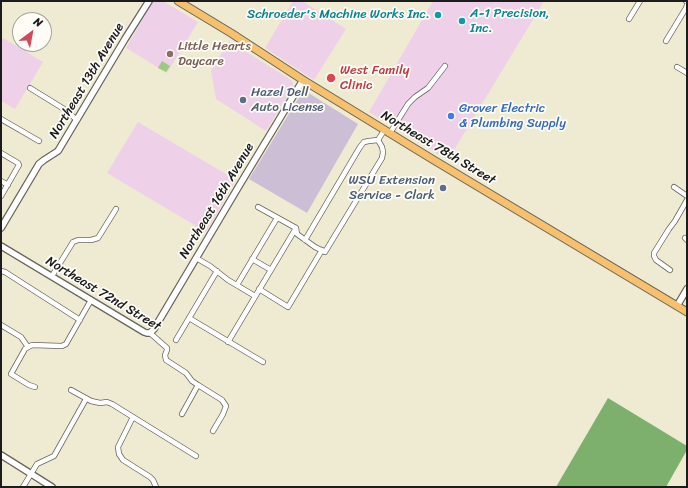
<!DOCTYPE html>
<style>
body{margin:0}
#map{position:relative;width:688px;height:488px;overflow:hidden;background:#efebd3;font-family:Sriracha,sans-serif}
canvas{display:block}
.frame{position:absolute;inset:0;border:2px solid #1c1c1c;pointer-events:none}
.north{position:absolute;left:12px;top:12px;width:40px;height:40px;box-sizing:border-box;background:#fdfcf7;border:1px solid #a3a29f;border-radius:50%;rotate:32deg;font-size:11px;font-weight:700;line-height:16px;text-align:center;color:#1c1c1c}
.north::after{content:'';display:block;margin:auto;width:14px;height:18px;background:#d1495b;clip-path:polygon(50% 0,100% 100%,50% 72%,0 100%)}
</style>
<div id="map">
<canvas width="688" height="488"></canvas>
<div class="frame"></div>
<div class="north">N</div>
</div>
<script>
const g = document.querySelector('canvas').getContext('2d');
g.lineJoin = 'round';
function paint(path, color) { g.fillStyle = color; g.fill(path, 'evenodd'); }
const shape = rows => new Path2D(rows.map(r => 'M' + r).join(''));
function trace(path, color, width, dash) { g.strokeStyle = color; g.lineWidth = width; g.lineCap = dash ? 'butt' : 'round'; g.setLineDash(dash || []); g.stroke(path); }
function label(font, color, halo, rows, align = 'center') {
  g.font = font + ' Sriracha,sans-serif'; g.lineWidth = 3.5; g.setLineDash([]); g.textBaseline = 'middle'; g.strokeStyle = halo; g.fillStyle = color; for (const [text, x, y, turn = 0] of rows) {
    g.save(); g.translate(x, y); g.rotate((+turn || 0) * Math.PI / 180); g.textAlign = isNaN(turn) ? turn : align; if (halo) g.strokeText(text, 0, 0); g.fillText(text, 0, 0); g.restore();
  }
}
const built = shape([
 [153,1,163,1,198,22,167,73,126,48],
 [293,1,302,1,346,29,314,80,265,48],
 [433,1,540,1,543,3,448,160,369,112],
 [3,38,43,62,15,109,1,101,1,42],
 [229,41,291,80,293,82,293,87,266,131,216,99,211,71],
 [138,122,236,180,206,232,107,173]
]);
const industrial = shape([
 [307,92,358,124,307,213,249,179,301,94]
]);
const green = shape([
 [162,61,170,66,166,72,158,68]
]);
const forest = shape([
 [608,398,687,446,687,450,666,487,556,487]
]);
const minor = shape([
 [686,1,687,1],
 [629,19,640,1],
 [666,41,686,8,687,5],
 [677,67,687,73],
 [30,88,64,109,77,120],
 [1,119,39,141],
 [390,133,408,104,415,97,428,88,445,66],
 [1,153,18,163,19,165,1,196],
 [1,181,8,185],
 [674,187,687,196],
 [258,207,296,228,297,234,315,247,325,252,382,158,383,152,382,147,378,140],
 [685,238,687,240],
 [305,240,360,147,364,142,369,141,378,140,385,129],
 [196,258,210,266,228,280,255,296],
 [252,259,271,270],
 [670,270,656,260,654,256,654,253,669,229,675,221,687,200],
 [1,271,5,272,80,320],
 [52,276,73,242,78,240,91,240,98,238,116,209],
 [237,285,277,218],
 [259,289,288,307,322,250],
 [189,318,263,362],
 [1,325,21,337,28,347],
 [150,333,167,348,167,350,165,355,166,360,186,373,192,381,198,385],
 [176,340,217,271],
 [228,342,296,228],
 [35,387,29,385,11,374,25,349,32,345,62,346,66,344,91,300],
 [71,390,91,401,100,403,107,402,112,404,196,456],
 [182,414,198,385,222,400,226,406,223,414,213,431],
 [133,417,118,447,119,454,123,460,150,477,153,480,156,487],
 [23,487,37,464,54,456,86,399]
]);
const tertiary = shape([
 [1,228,39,164,44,160,58,151,61,146,125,39,149,1],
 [1,246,144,332,147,333,150,333,154,329,239,186,303,80],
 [677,306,687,289],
 [1,455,52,487]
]);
const primary = shape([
 [178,1,231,33,303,80,432,159,687,312]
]);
const markers = [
 [438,15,4,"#0f9aa8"],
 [462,21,4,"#0f9aa8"],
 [170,54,4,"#8d6e63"],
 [331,78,5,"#e0444e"],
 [243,100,4,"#5c6f8a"],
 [451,116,4,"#3f7fe0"],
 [443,188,4,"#5c6f8a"]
];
const cultureNames = [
 ["A-1 Precision,",470,14],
 ["Inc.",470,29],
 ["Schroeder's Machine Works Inc.",430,15,"right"]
];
const educationNames = [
 ["Little Hearts",178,47],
 ["Daycare",178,62]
];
const healthNames = [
 ["West Family",340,71],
 ["Clinic",340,86]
];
const streetNames = [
 ["Northeast 13th Avenue",87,81,-59],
 ["Northeast 78th Street",438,148,31],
 ["Northeast 16th Avenue",217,201,-59],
 ["Northeast 72nd Street",103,294,31]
];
const serviceNames = [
 ["Hazel Dell",251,93],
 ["Auto License",251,108],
 ["WSU Extension",435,181,"right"],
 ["Service - Clark",435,196,"right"]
];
const shopNames = [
 ["Grover Electric",459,109],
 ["& Plumbing Supply",459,124]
];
paint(built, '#eed0e8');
paint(industrial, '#ccbed4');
paint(green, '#9bcc7c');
paint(forest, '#7cb06c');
trace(minor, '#66645c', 6);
trace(tertiary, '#66645c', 8);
trace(primary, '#66645c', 9);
trace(minor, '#fff', 4.5);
trace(tertiary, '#fff', 5.5);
trace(primary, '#f7c06c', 7);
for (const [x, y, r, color] of markers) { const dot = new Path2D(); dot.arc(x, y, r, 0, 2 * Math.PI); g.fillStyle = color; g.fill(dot); trace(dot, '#fdfcf7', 1.5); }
label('13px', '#0d838f', '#fdfcf7', cultureNames, 'left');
label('13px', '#785e54', '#fdfcf7', educationNames, 'left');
label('13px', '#be3a42', '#fdfcf7', healthNames, 'left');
label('13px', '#1c1c1c', '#fdfcf7', streetNames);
label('13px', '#4e5e75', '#fdfcf7', serviceNames, 'left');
label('13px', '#366cbe', '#fdfcf7', shopNames, 'left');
</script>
